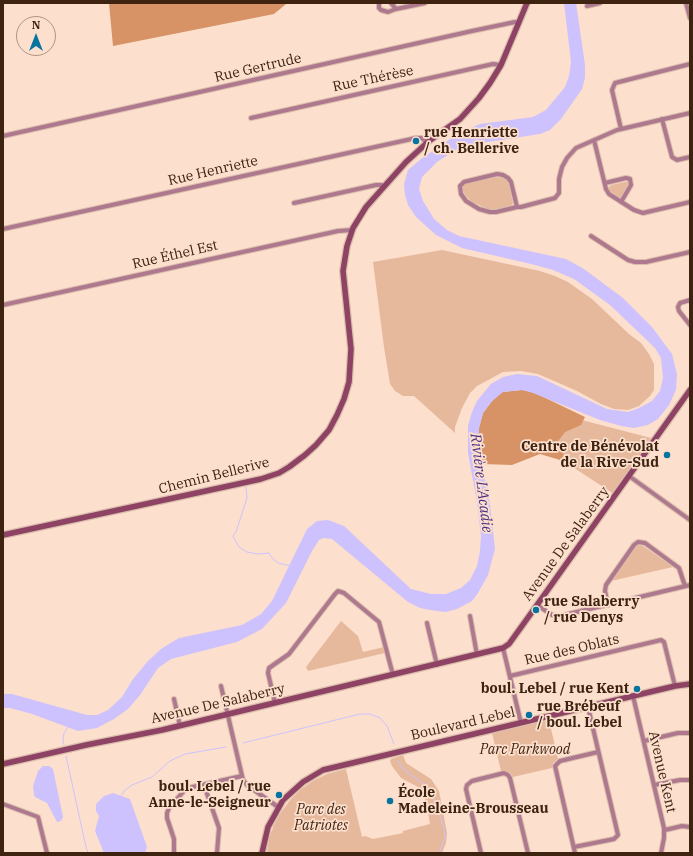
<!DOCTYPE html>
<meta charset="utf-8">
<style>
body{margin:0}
#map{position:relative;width:693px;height:856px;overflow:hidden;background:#fcdfcd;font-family:"IBM Plex Serif",serif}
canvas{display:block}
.frame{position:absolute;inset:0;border:4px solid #3d2310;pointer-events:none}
.north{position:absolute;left:16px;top:16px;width:40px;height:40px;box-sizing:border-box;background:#fcdfcd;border:1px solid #b09481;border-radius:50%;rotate:0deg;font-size:11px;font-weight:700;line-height:16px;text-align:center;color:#3d2310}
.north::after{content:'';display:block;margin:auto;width:14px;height:18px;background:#06749f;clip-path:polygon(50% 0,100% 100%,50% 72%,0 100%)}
</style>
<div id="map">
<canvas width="693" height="856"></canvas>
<div class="frame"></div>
<div class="north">N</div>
</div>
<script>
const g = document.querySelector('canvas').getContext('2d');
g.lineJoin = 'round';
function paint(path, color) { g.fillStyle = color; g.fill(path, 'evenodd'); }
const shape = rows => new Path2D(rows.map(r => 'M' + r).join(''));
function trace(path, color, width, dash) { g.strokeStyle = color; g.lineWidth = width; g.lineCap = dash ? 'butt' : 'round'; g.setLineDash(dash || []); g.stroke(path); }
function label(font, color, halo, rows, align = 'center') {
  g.font = font + ' "IBM Plex Serif",serif'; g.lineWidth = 3.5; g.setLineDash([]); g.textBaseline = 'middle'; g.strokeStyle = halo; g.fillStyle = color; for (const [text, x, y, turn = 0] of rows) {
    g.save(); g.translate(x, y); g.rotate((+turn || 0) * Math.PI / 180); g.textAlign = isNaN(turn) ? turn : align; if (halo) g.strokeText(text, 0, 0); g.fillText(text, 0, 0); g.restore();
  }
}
const green = shape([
 [495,177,503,178,508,181,513,203,511,206,496,209,488,209,472,202,465,195,462,188,464,184],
 [625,182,629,182,629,184,621,197,618,197,609,190,609,187,611,185],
 [442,250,540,271,555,276,568,282,592,299,629,334,641,343,649,354,654,364,654,390,650,396,639,406,628,410,614,409,601,404,577,391,538,374,521,371,503,372,477,386,470,393,462,408,455,427,455,433,414,396,403,396,395,391,390,384,384,347,373,262],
 [570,417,651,438,614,494,548,451],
 [639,545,643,546,673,567,611,581,636,547],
 [341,621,358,636,363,652,384,647,385,653,308,671,306,667],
 [549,720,558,759,553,763,552,768,513,777,508,772,501,771,492,733],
 [403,755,406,763,431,779,439,791,447,833,446,843,442,853,267,853,269,838,274,825,279,815,291,799,300,790,313,781,327,774,346,769,362,837,365,836,373,839,403,833,403,831,430,824,428,812,430,810,428,803,418,791,418,787,401,778,392,766,390,761,391,759]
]);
const forest = shape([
 [109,3,285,3,286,4,274,14,113,46],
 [522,390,533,392,585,417,581,425,565,432,556,444,564,455,560,460,540,454,512,465,483,464,479,447,479,428,483,413,492,401,502,392]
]);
const water = shape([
 [564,3,576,3,585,65,585,78,582,89,561,119,550,130,540,134,462,146,437,162,422,177,419,189,423,201,434,219,447,230,459,236,566,259,584,269,623,298,652,327,672,354,677,374,676,390,669,405,658,419,648,425,634,428,621,426,600,420,533,393,522,390,503,392,492,401,483,413,479,428,479,449,490,505,495,549,488,575,478,593,472,601,457,609,446,612,436,611,420,608,408,602,332,539,323,538,319,540,312,551,286,603,262,629,237,642,171,659,158,668,140,695,128,709,114,719,97,728,78,731,32,714,10,708,3,708,3,694,12,694,87,715,97,715,108,710,122,697,133,679,148,661,161,649,179,638,242,625,261,614,272,601,307,529,317,521,328,520,344,526,411,589,431,594,446,594,461,588,470,580,477,566,480,551,481,536,477,502,468,453,468,426,472,412,477,401,491,384,503,377,517,374,537,376,607,409,628,412,639,408,652,401,660,391,663,378,661,358,655,348,610,305,574,279,553,270,535,265,462,248,436,235,416,217,408,205,405,195,404,184,408,170,421,159,459,133,480,124,533,117,546,110,565,87,569,76,571,62],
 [43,766,49,766,53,769,63,817,61,821,57,822,56,820,47,803,35,797,34,795,33,786,38,771],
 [113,793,130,799,147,847,145,853,104,853,95,831,99,816,96,811,96,804,104,796]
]);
const stream = shape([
 [246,487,247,498,236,532,233,536,234,538,239,547,247,552,258,554,269,553,273,559,278,563,291,566],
 [243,743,360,714,370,714,380,718,387,726,394,744],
 [64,745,63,739,64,733,68,727],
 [66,756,86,847,88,853],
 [398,761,403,769,429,788,432,793,444,828,445,838,439,853],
 [122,795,124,791,132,785,152,777,170,761,185,754,226,747]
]);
const street = shape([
 [379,3,379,8,381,10,388,12,396,9,391,3],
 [686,3,690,18],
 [587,6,600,3],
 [396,9,425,3],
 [251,118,493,64,501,65],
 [662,119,672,157,677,160,690,157],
 [621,129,612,90,615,83,690,64],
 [3,136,472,31,515,22,519,23],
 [594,140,606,189,609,194,634,210,643,213,690,202],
 [605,183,626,178,630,179,631,185,621,202],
 [294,203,376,185,381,185,384,186],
 [517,207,511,182,508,178,503,175,497,174,464,182,460,186,461,194,466,201,479,209,490,212,496,212,517,207,521,207,555,198,559,193,559,179,562,167,567,158,576,148,617,130,690,113],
 [3,229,416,138,422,138,427,143],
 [591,236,628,260,635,262,646,262,690,252],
 [690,300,680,303,678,307,679,311,690,325],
 [3,305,338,231,352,230],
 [629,476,690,520],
 [537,605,552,615,560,616,690,585],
 [608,605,605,591,606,585,634,545,638,542,645,543,679,568,685,586],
 [470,616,477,655],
 [427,623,437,665],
 [503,648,521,723],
 [510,676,661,640,664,642,675,686],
 [221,686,243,780,247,785,278,807],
 [633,696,664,828,664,838,661,853],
 [174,699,180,726],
 [275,703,268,673,269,668,289,654,335,594,338,591,344,593,379,622,393,675],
 [644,741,678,733,690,733],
 [204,785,219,828,217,853],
 [654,785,680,780,690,780],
 [3,804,38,817,47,853],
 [665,830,682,826,690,827],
 [574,847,614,839,618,835,588,707],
 [174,853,174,839,167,818,167,813,169,808,183,792,188,788,242,776],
 [481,853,466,789,467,785,472,781,504,773,508,775,510,778,528,853],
 [575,853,555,766,560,761,598,752]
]);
const secondary = shape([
 [3,535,261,479,279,473,289,467,305,455,316,445,329,430,337,415,344,399,349,382,351,349,343,271,347,246,353,228,366,207,406,162,429,141,460,119,479,98,490,83,501,65,527,3],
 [3,764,86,745,162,730,503,648,509,644,537,605,690,390],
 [262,853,268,827,283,800,303,782,323,770,675,686,690,684]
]);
const markers = [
 [416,141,4,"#06749f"],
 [667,455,4,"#06749f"],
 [536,610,4,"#06749f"],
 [637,689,4,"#06749f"],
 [529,715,4,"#06749f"],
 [279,795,4,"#06749f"],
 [390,801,4,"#06749f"]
];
const streetNames = [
 ["Rue Gertrude",258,68,-13],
 ["Rue Thérèse",373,79,-12],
 ["Rue Henriette",213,171,-13],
 ["Rue Éthel Est",175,255,-13],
 ["Chemin Bellerive",214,476,-14],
 ["Avenue De Salaberry",566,544,-54],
 ["Rue des Oblats",572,650,-13],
 ["Avenue De Salaberry",218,704,-13],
 ["Boulevard Lebel",463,724,-13],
 ["Avenue Kent",662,772,77]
];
const poiNames = [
 ["rue Henriette",424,133],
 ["/ ch. Bellerive",424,149],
 ["Centre de Bénévolat",659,447,"right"],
 ["de la Rive-Sud",659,463,"right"],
 ["rue Salaberry",544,602],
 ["/ rue Denys",544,618],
 ["boul. Lebel / rue Kent",629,689,"right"],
 ["rue Brébeuf",537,707],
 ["/ boul. Lebel",537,723],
 ["boul. Lebel / rue",271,787,"right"],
 ["Anne-le-Seigneur",271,803,"right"],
 ["École",398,793],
 ["Madeleine-Brousseau",398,809]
];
const parkNames = [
 ["Parc Parkwood",525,750],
 ["Parc des",321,810],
 ["Patriotes",321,826]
];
const waterNames = [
 ["Rivière L'Acadie",481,483,83]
];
paint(green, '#e7b99c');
paint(forest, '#d79265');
paint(water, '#cdc2fd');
trace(stream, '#cdc2fd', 1);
trace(street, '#dabdab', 6);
trace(secondary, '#dabdab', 8);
trace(street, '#ae788e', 4);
trace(secondary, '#8e4264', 5.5);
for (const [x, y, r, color] of markers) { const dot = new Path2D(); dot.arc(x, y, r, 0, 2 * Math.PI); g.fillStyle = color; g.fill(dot); trace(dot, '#fcdfcd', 1.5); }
label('14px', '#3d2310', '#fcdfcd', streetNames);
label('bold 14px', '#3d2310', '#fcdfcd', poiNames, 'left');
label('italic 14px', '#402310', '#fcdfcd', parkNames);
label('italic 15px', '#4a3084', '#fcdfcd', waterNames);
</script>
